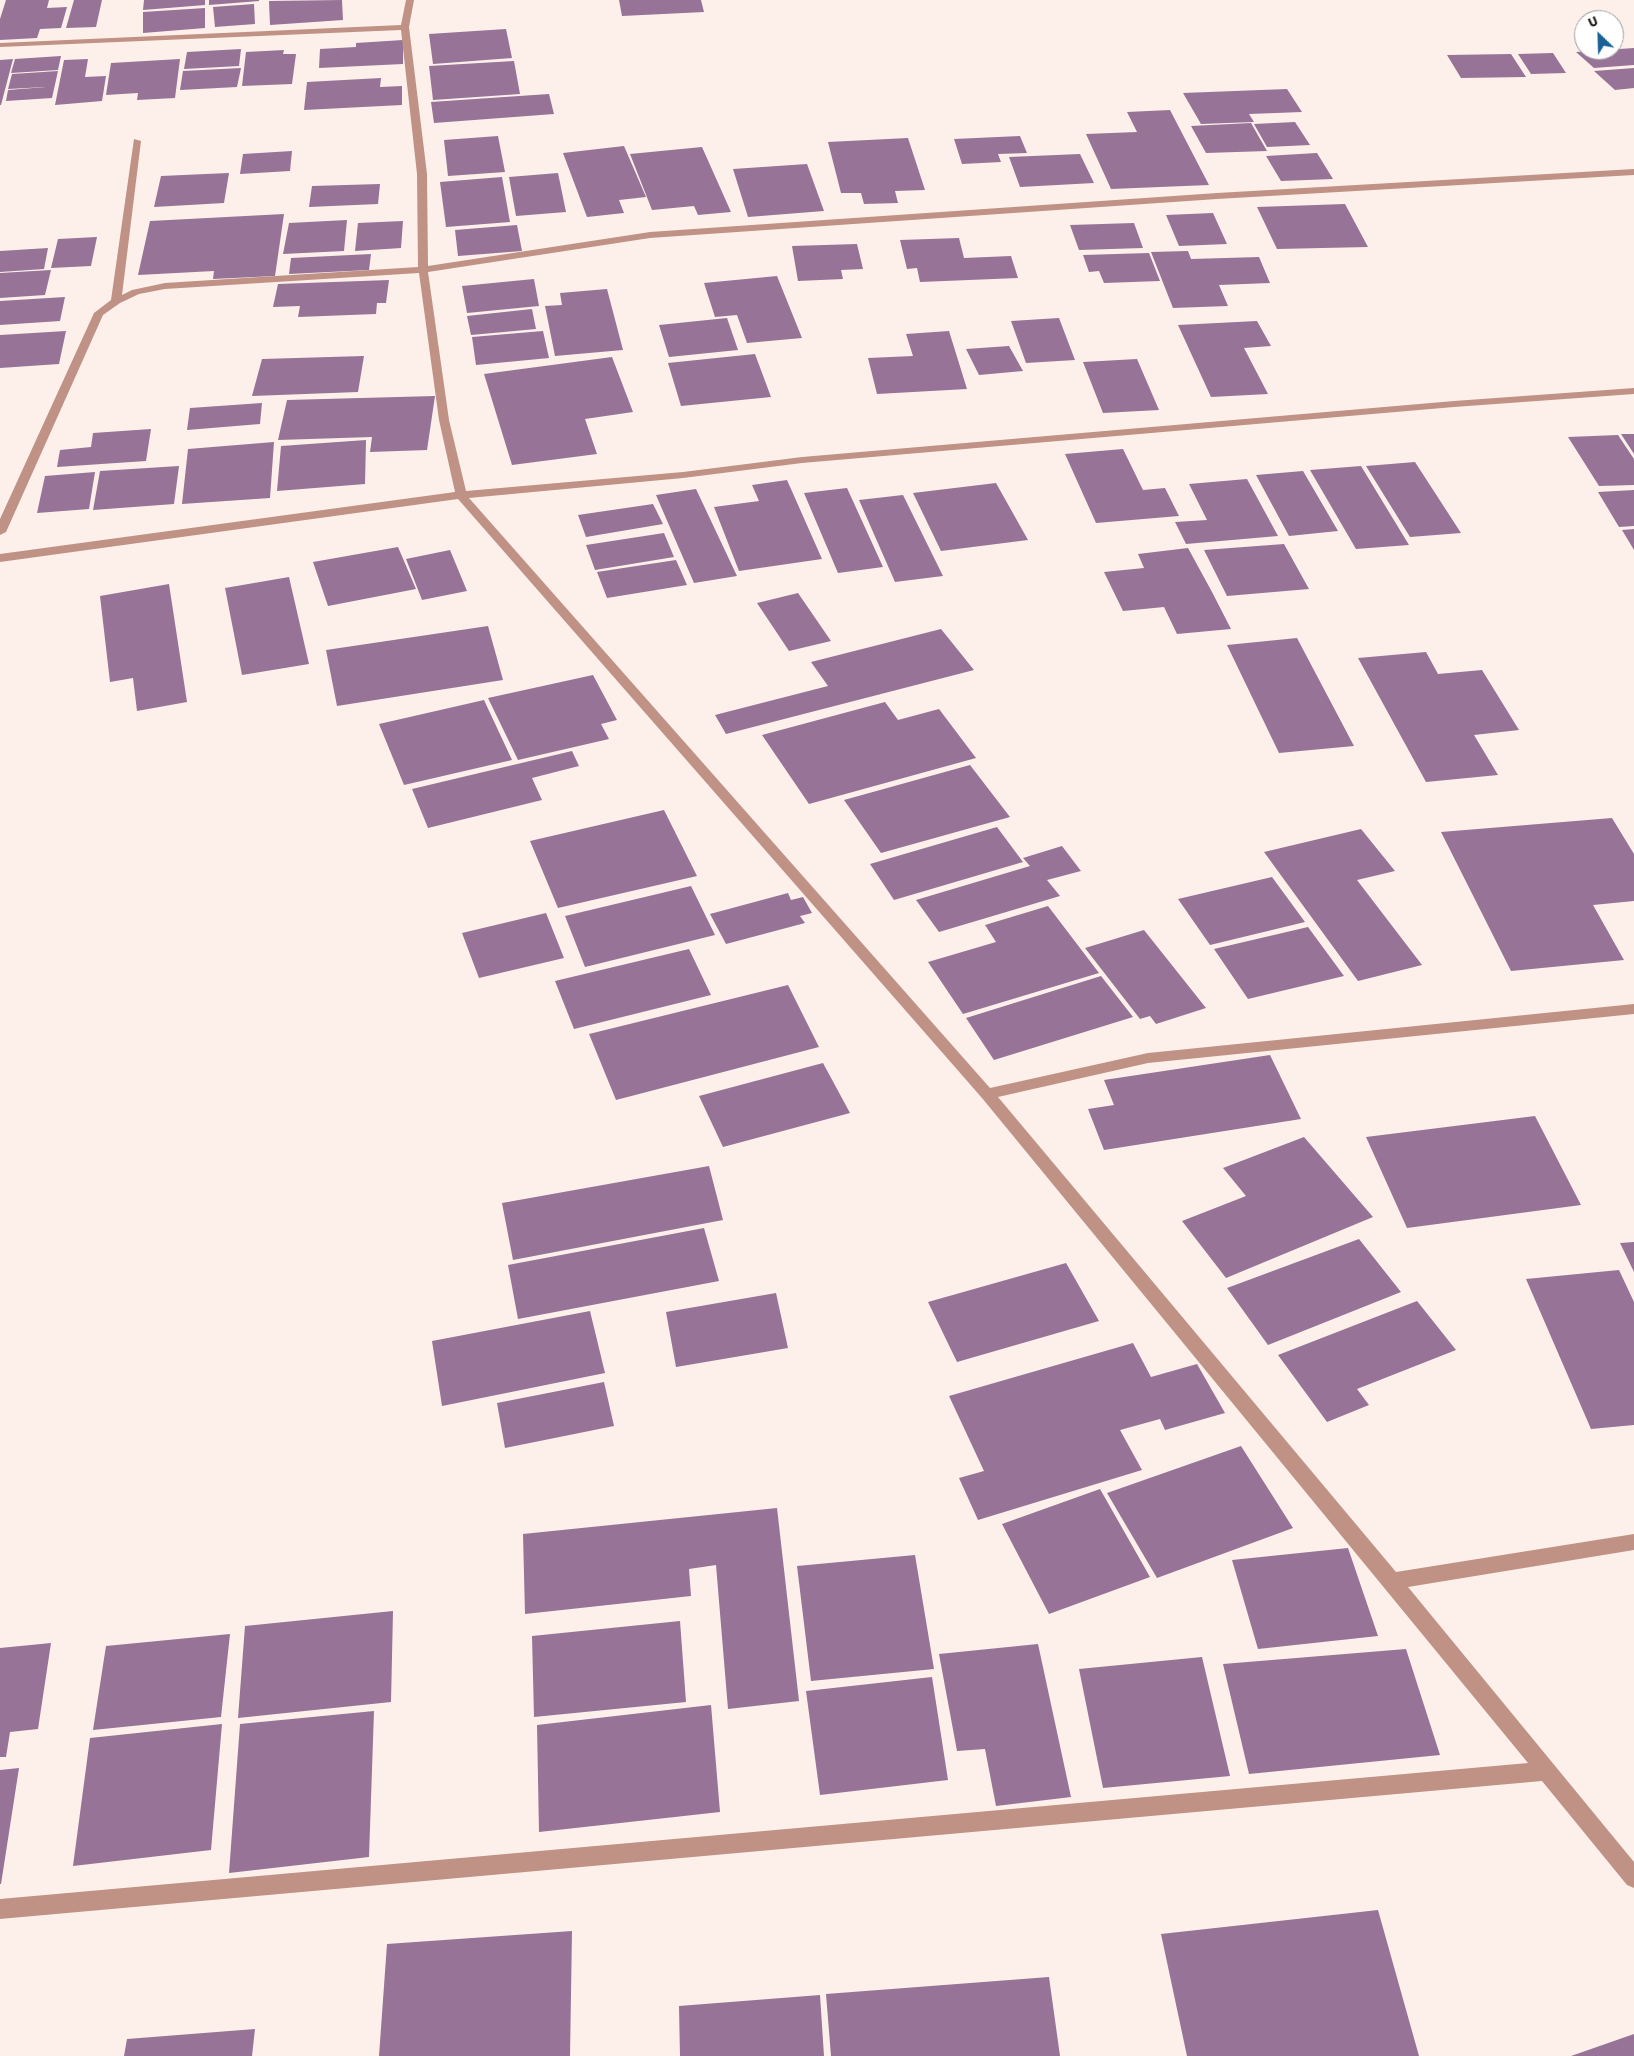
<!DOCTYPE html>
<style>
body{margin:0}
#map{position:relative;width:1634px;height:2056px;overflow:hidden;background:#fdf0ea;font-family:"Source Sans 3",sans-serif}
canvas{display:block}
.north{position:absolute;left:1574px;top:10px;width:50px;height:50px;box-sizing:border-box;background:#fff;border:1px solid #9f9d9c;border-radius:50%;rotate:336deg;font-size:14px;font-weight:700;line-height:20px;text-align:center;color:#0e0a08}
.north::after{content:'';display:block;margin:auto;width:18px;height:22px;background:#1a6196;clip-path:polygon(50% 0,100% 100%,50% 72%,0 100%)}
</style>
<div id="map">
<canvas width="1634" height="2056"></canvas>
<div class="north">U</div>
</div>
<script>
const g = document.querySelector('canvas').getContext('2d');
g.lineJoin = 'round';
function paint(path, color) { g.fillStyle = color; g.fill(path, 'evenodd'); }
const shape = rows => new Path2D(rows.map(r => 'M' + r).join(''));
const building = shape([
 [6,0,49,0,47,8,67,7,61,28,40,29,37,38,0,40,0,19],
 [74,0,102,0,96,27,66,28],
 [144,0,205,0,205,5,143,10],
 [209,0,259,0,259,1,209,5],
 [342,0,343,20,270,25,269,1],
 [619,0,701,0,704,12,622,16],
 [254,4,255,24,215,27,213,7],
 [205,8,205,28,143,33,143,12],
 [506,29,512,58,433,64,429,34],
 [403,40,403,64,319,68,320,49,356,47,356,43],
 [1634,48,1634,65,1594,68,1576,52],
 [241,49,239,66,184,69,187,52],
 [284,50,283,54,296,54,292,84,242,86,246,52],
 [1553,53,1566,73,1531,74,1518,54],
 [1511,54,1526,77,1461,78,1447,55],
 [61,56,58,70,11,73,15,59],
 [13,59,1,105,0,105,0,60],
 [88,59,85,77,106,76,102,101,55,105,64,60],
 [180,59,175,98,137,100,138,93,106,95,111,63],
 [514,61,520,94,433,100,429,66],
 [241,68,237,87,180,90,183,71],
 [1634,68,1634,88,1615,90,1594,71],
 [58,71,52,98,6,101,8,90,46,87,8,89,12,74],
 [381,78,380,87,402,86,402,105,304,110,307,82],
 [1287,89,1302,112,1249,114,1254,122,1201,124,1183,93],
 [549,94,554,114,434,123,431,102],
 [1170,110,1209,185,1111,189,1086,134,1137,132,1127,112],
 [1295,122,1310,145,1267,147,1254,124],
 [1251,123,1267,151,1206,153,1191,126],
 [498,136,505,172,448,176,444,140],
 [1020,136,1027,153,998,154,1001,162,962,164,954,139],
 [908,138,925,190,895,191,898,203,864,204,861,193,841,193,828,142],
 [624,146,646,197,619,200,624,213,587,217,563,153],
 [702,147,731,212,698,215,694,206,652,210,630,154],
 [292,151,290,171,240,174,243,154],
 [1317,153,1333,179,1281,181,1266,156],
 [1080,154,1094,183,1020,187,1009,157],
 [807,164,824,211,748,217,733,169],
 [229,173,224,203,154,207,161,176],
 [558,173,566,212,516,216,509,177],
 [502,177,510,222,446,227,440,182],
 [380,184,378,204,309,207,312,186],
 [1345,204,1368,247,1277,249,1257,207],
 [1213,213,1227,244,1179,246,1166,215],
 [284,214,275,276,213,279,214,271,138,275,150,221],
 [347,220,344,251,283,254,289,223],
 [403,221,401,248,355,251,358,223],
 [1134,223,1143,248,1079,250,1070,225],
 [517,225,522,251,458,256,455,230],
 [97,237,91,266,51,268,58,239],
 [959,238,964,258,1011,256,1018,278,920,282,917,268,907,269,900,240],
 [857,244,863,269,841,270,843,279,798,281,792,246],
 [48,248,44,269,0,272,0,251],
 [1188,251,1191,259,1259,257,1270,283,1219,285,1228,306,1173,308,1151,252],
 [1149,253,1160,281,1104,283,1099,271,1089,272,1083,255],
 [371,254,369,270,289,274,291,258],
 [51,270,45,295,0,298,0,273],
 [777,276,802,338,747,343,737,315,715,317,704,283],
 [534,279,539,306,467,313,462,286],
 [389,280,386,303,377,303,376,314,298,317,300,306,273,307,278,284],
 [607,289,623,350,555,356,545,306,562,305,560,293],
 [65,297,60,321,0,325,0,301],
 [532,309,536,329,471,335,467,316],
 [727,318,738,350,669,357,659,325],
 [1059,318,1075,360,1026,363,1011,321],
 [1257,321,1271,346,1244,348,1268,394,1211,397,1178,325],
 [66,331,59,364,0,368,0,335],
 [543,331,549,358,476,365,472,337],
 [949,331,967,389,877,394,868,358,913,356,906,334],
 [1009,346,1023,371,979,375,966,349],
 [755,354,771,397,681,406,668,363],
 [364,356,358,392,252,396,262,359],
 [612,357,633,412,585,419,597,454,512,465,484,374],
 [1137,359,1159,410,1103,413,1083,362],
 [435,396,427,450,370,452,372,437,278,440,287,400],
 [262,403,260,424,187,430,190,408],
 [151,429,146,461,57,467,60,450,91,447,93,433],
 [1621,434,1634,434,1634,454],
 [1618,435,1634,459,1634,485,1599,486,1568,437],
 [366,440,365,484,277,491,281,446],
 [274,442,270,498,182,504,188,449],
 [1123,449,1143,490,1165,488,1179,516,1096,523,1065,454],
 [1415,462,1461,533,1410,537,1366,466],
 [179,466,174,504,93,510,100,471],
 [1361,466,1409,545,1356,549,1310,470],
 [1303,471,1338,531,1289,536,1256,475],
 [95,472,89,509,37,513,45,476],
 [1247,479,1278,536,1186,544,1175,522,1207,520,1189,484],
 [787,480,822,559,739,571,714,507,759,501,752,485],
 [996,483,1028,540,941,551,913,493],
 [847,488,883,567,838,573,804,493],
 [696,489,737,576,694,583,656,495],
 [1634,490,1634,526,1619,527,1598,492],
 [903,495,943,576,895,582,859,500],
 [653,504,663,524,586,537,578,515],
 [1634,529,1634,550,1622,530],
 [664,533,674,557,595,570,586,545],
 [1284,544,1309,589,1227,596,1204,550],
 [398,547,416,589,328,606,313,562],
 [1188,548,1212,592,1231,629,1177,634,1164,607,1123,611,1104,572,1144,568,1138,554],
 [450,550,467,591,422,600,406,559],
 [676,560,687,585,607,598,597,572],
 [289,577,309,664,242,675,225,588],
 [169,584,187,702,137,711,133,678,110,682,100,596],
 [798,593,831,641,789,651,757,603],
 [488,626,503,680,337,706,326,650],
 [941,629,974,670,726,734,715,715,828,686,811,662],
 [1297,638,1354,746,1279,753,1227,645],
 [1426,652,1438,674,1482,670,1519,730,1474,735,1498,775,1426,782,1358,658],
 [593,675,617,720,601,724,609,739,518,760,488,698],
 [484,700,512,760,404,785,379,724],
 [885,702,898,720,939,709,976,758,809,804,762,735],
 [572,751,579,766,532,778,542,800,428,828,412,789],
 [970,765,1010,817,881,853,844,800],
 [664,810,697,876,558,908,530,841],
 [1612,818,1634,854,1634,901,1593,905,1624,960,1511,971,1441,832],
 [997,827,1023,862,894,900,870,864],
 [1361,829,1395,871,1357,880,1422,965,1358,981,1264,852],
 [1062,846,1081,871,1047,880,1060,896,939,932,916,900,1030,866,1023,858],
 [1272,877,1305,922,1210,945,1178,899],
 [691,886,715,935,585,967,565,916],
 [788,893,791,900,803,897,812,913,800,916,805,923,726,944,710,914],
 [1048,906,1099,973,963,1014,928,962,996,942,985,925],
 [546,913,564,958,479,978,462,933],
 [1308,927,1344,976,1248,999,1214,949],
 [1144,930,1206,1008,1156,1024,1150,1016,1140,1019,1085,948],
 [689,949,711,995,574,1029,555,981],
 [1101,976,1133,1017,994,1060,966,1018],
 [788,985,819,1047,616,1100,589,1034],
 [1270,1055,1301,1119,1104,1150,1088,1109,1114,1105,1104,1080],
 [823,1063,850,1113,723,1147,699,1096],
 [1535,1116,1581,1205,1407,1228,1366,1137],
 [1304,1137,1373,1217,1226,1278,1182,1221,1246,1196,1223,1168],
 [709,1166,723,1220,513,1260,502,1203],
 [704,1228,719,1281,518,1319,508,1265],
 [1359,1239,1401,1292,1268,1345,1227,1288],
 [1634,1242,1634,1272,1620,1243],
 [1066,1263,1099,1321,957,1362,928,1302],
 [1619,1270,1634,1302,1634,1425,1591,1429,1526,1279],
 [776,1293,788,1348,676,1367,666,1312],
 [1417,1301,1456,1350,1357,1389,1369,1405,1327,1422,1278,1355],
 [590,1311,605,1373,442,1406,432,1341],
 [1133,1343,1151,1377,1197,1364,1225,1413,1165,1430,1160,1419,1120,1430,1142,1470,978,1520,959,1478,984,1471,949,1396],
 [604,1382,614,1426,505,1448,497,1403],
 [1241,1446,1293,1528,1157,1578,1107,1493],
 [1100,1489,1150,1577,1049,1614,1002,1524],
 [777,1508,799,1701,728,1709,716,1565,689,1569,691,1596,525,1614,523,1534],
 [1348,1548,1378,1636,1258,1649,1232,1560],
 [915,1555,934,1669,811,1681,797,1566],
 [393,1611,391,1702,238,1718,245,1626],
 [680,1621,686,1702,534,1717,532,1636],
 [230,1634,221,1717,93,1730,106,1646],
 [51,1643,38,1729,10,1732,6,1757,0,1757,0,1648],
 [1038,1644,1071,1797,996,1806,985,1749,957,1751,939,1654],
 [1406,1649,1440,1755,1249,1774,1223,1664],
 [1202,1657,1230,1776,1103,1788,1079,1669],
 [932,1677,948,1780,820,1795,806,1691],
 [711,1705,720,1812,539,1832,537,1725],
 [374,1711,369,1857,229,1873,240,1724],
 [222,1724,211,1850,73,1866,90,1738],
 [19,1768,1,1884,0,1884,0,1770],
 [1378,1910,1419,2056,1187,2056,1161,1934],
 [572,1931,570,2056,379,2056,387,1944],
 [1049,1977,1060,2056,831,2056,826,1994],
 [820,1995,824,2056,680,2056,679,2006],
 [255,2029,252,2056,124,2056,127,2039],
 [1634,2034,1634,2056,1571,2056]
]);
const street = shape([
 [406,0,414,0,409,27,427,174,428,266,650,232,1217,193,1634,169,1634,175,1217,199,650,238,428,272,449,420,466,491,683,472,802,457,1454,401,1634,388,1634,394,1454,407,802,463,683,478,469,498,990,1088,1148,1053,1634,1004,1634,1014,1148,1063,998,1097,1396,1572,1634,1534,1634,1550,1408,1587,1634,1862,1634,1888,1627,1885,1542,1781,0,1919,0,1899,1528,1763,982,1098,458,499,0,562,0,554,455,492,439,420,419,273,165,289,139,294,120,303,103,315,6,532,0,535,0,519,94,313,111,300,134,139,141,141,122,295,132,290,165,283,418,267,417,174,401,30,0,47,0,43,401,25,406,0]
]);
paint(building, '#967397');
paint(street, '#bf9285');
</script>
